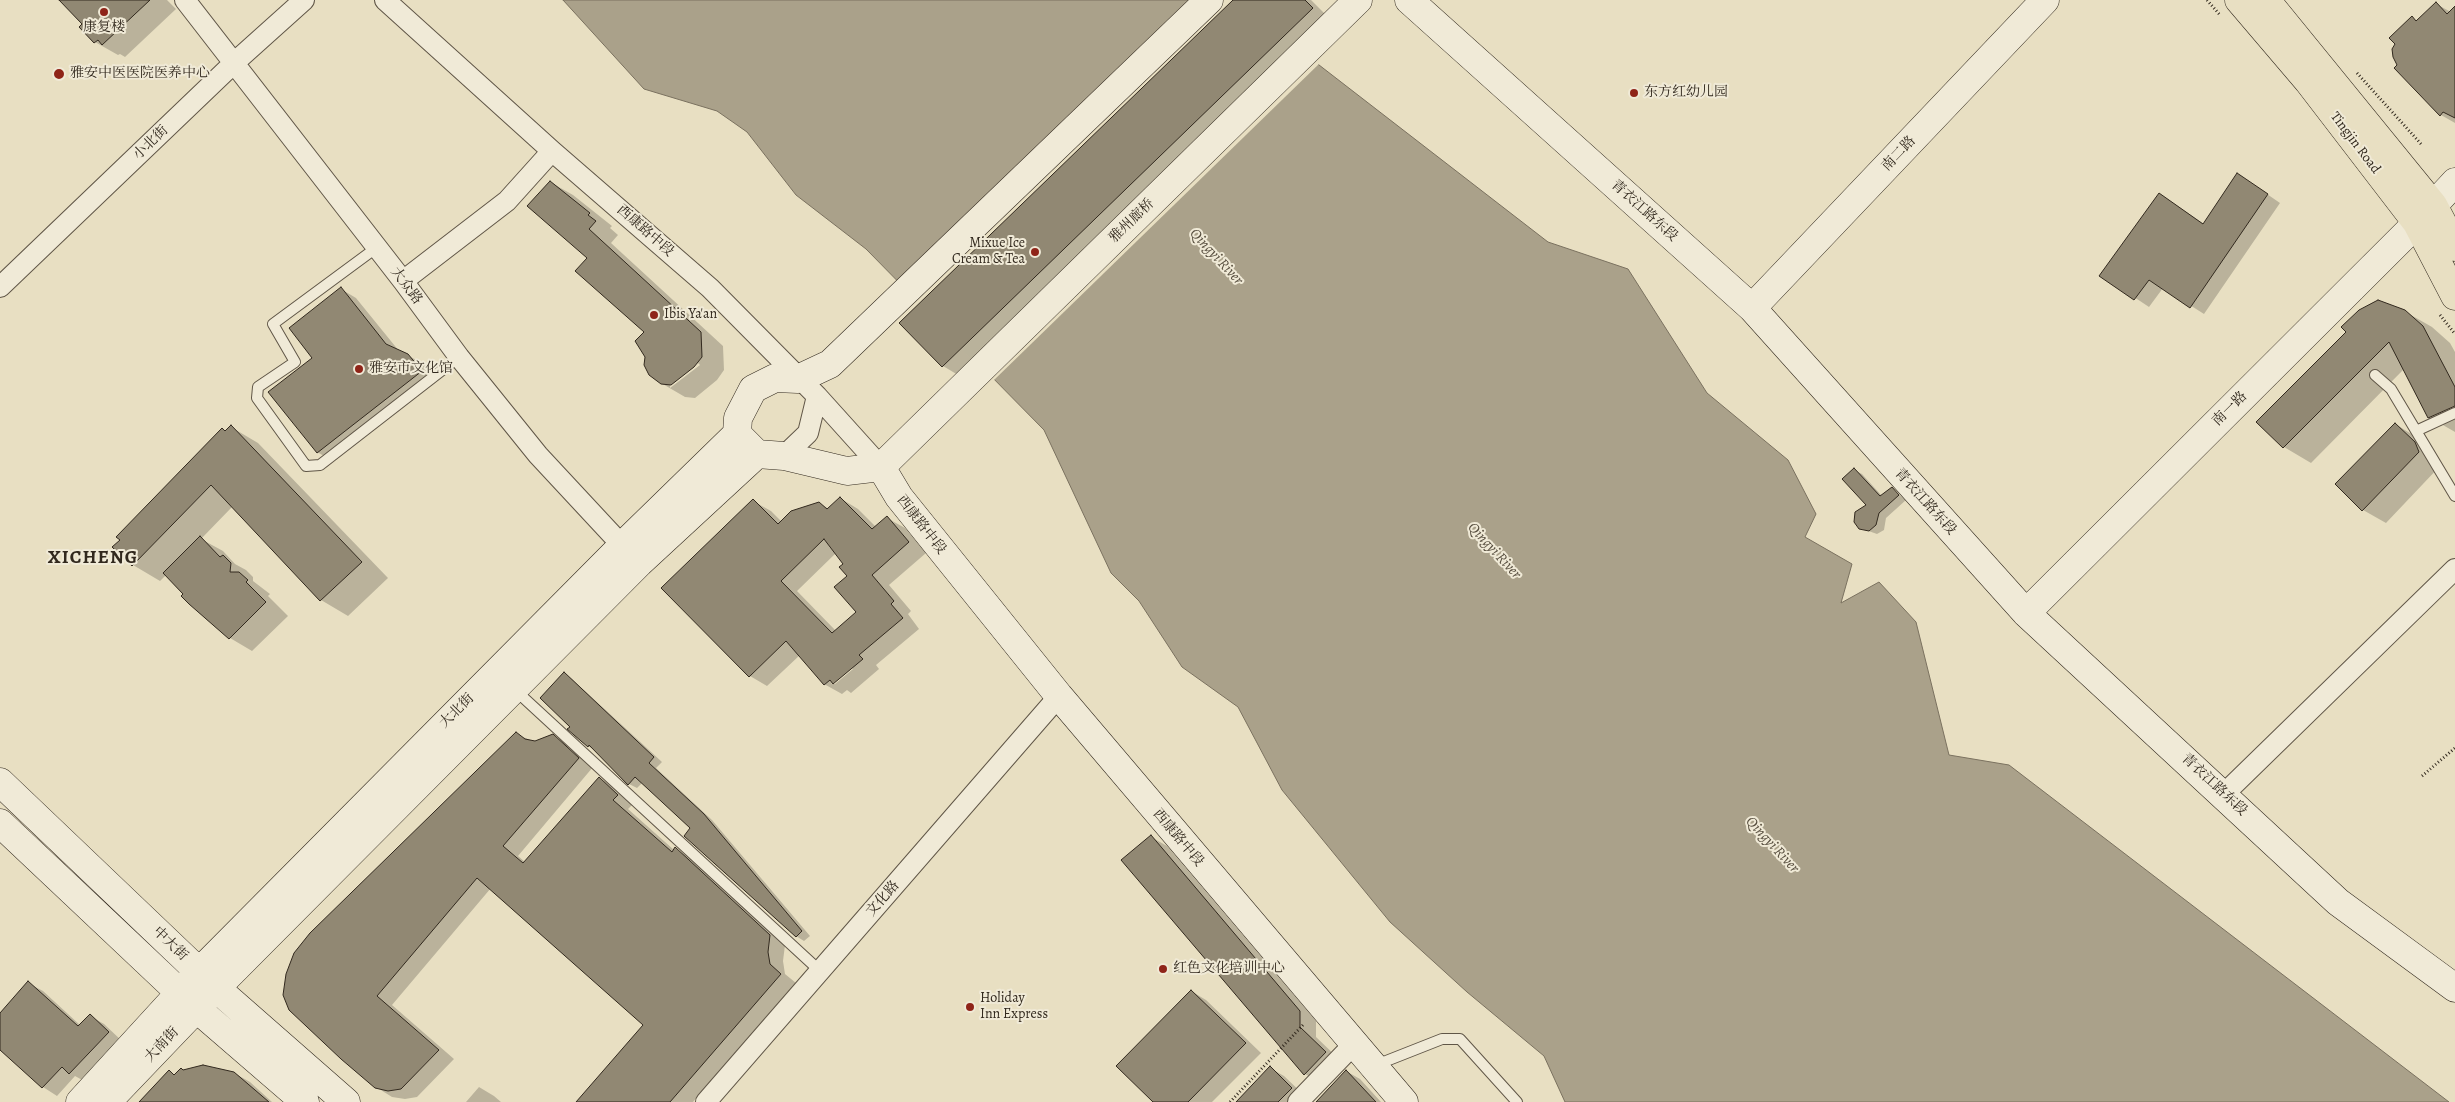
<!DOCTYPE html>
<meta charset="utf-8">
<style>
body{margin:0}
canvas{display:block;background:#e8dfc2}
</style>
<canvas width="2455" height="1102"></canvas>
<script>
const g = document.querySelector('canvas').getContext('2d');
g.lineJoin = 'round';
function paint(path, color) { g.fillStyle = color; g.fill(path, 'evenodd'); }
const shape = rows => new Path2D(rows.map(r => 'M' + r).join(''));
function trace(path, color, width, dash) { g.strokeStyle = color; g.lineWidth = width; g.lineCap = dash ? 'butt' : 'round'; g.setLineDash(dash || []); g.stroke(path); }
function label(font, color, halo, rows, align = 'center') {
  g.font = font + ' Alegreya,"Noto Serif SC",serif'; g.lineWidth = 4; g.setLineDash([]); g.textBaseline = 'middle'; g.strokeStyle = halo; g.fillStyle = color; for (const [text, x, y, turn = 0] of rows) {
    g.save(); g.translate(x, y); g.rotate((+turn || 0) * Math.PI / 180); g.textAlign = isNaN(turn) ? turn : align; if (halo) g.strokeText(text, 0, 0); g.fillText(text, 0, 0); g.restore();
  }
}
const water = shape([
 [563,0,1235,0,1548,242,1628,269,1707,393,1788,460,1816,514,1805,537,1852,564,1841,603,1879,582,1916,622,1949,755,2009,765,2449,1102,1565,1102,1544,1056,1467,992,1390,922,1282,790,1238,707,1182,667,1139,601,1111,573,1044,430,866,249,796,195,747,132,717,111,644,89,563,0]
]);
const pier = shape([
 [1189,0,1239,0,1320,63,993,381,896,283]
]);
const shadow = shape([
 [61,0,167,0,176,9,125,57,120,54,118,55,95,42,84,24],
 [1234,0,1311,0,1328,17,958,375,943,366],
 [2436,4,2451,12,2455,8,2455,123,2441,115,2399,65,2412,18,2418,21],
 [550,182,573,195,612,226,610,228,618,235,611,243,723,346,724,370,717,380,695,398,685,397,661,383,646,332,589,258],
 [698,363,700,365,670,388,670,385],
 [2251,183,2280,203,2204,314,2163,288,2149,307,2101,275,2160,194,2204,224],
 [341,289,356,298,399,351,424,364,436,380,333,461,317,452,314,358],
 [2404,311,2432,327,2450,343,2455,352,2455,432,2429,417,2404,369,2311,463,2284,447,2258,422],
 [2395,424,2418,438,2437,457,2441,465,2386,523,2363,510],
 [231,427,258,443,388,578,348,616,321,600,233,506,201,539,223,551,235,564,246,570,253,577,253,581,270,594,268,596,288,616,252,651,230,638,218,627,207,620,183,596,185,594,166,575,160,581,133,565,114,547],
 [1854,470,1862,474,1882,496,1892,489,1906,500,1886,518,1884,530,1877,534,1860,528,1868,505],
 [840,498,858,509,876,527,887,518,905,528,926,553,889,585,911,611,908,614,919,629,876,665,879,669,851,693,847,690,842,694,824,684,800,655,767,686,750,676,753,501,771,511,782,522,819,503,829,509],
 [836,553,845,564,858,612,836,631,797,591],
 [851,667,853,669,835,684,831,684],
 [564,674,572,679,662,762,656,768,712,820,810,936,804,941,796,936,692,828,642,783,637,788,629,784,596,751,588,746,573,728],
 [516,734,535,742,553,735,568,745,593,767,518,856,525,862,599,778,615,787,633,804,628,809,674,850,676,849,691,858,785,945,783,961,785,974,796,983,693,1102,577,1102,645,1025,491,888,392,1005,454,1059,417,1097,405,1099,392,1097,376,1087,341,1058],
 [1151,837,1167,846,1316,1021,1316,1037,1341,1061,1321,1083,1305,1074,1123,860],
 [28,983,43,991,81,1026,90,1016,104,1024,122,1041,84,1081,75,1076,57,1096,43,1087,0,1048,0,1014],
 [1191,991,1206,1000,1261,1053,1212,1102,1155,1102],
 [1270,1068,1284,1076,1305,1096,1299,1102,1238,1102],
 [184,1071,234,1073,250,1082,272,1102,141,1102,169,1072,176,1076],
 [1346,1071,1360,1079,1381,1102,1317,1102],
 [479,1087,494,1096,501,1102,466,1102]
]);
const building = shape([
 [59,0,150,0,102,45,98,40,94,43,79,27,82,24,59,0],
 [1233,0,1305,0,1313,8,942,367,899,323,1233,0],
 [2436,2,2447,14,2455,6,2455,118,2443,112,2440,116,2394,68,2397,65,2393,57,2392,49,2395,44,2389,38,2412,16,2416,21,2436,2],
 [2237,173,2268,194,2190,308,2149,280,2134,300,2099,276,2159,193,2203,224,2237,173],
 [550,181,590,213,588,215,596,221,589,229,701,332,702,357,694,367,671,385,661,384,649,375,644,365,645,357,635,341,644,332,575,271,587,258,527,206,550,181],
 [341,287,386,344,408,354,422,371,317,453,268,392,312,358,289,328,341,287],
 [2378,300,2405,310,2423,326,2455,387,2455,406,2428,418,2389,342,2283,448,2256,422,2346,332,2341,327,2359,310,2378,300],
 [2395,423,2415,442,2419,452,2362,511,2335,484,2395,423],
 [231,425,362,562,320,601,211,485,132,566,112,547,120,540,116,537,222,428,225,431,231,425],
 [1854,468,1880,496,1892,487,1899,495,1879,513,1876,525,1869,531,1859,529,1854,522,1855,512,1866,505,1842,479,1854,468],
 [840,497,872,529,887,516,909,542,872,575,894,601,891,604,903,618,859,655,863,659,833,684,830,680,824,685,786,641,749,677,661,588,753,499,778,524,791,511,819,502,827,509,840,497],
 [824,539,843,564,839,567,847,576,834,587,856,612,832,633,781,581,824,539],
 [200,536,220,557,223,555,231,563,230,572,239,572,248,580,246,582,266,602,229,639,189,604,181,596,183,594,163,573,200,536],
 [564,672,654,757,649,763,704,814,802,931,796,937,684,836,690,828,635,777,628,785,589,745,588,747,567,729,570,727,540,698,564,672],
 [516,732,525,739,535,741,553,734,579,758,503,846,523,863,599,777,618,795,613,800,672,852,675,847,770,935,768,952,770,964,781,974,670,1102,576,1102,643,1025,477,878,377,996,439,1050,401,1089,388,1091,375,1088,341,1059,289,1010,283,995,286,974,294,953,310,933,516,732],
 [1151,835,1300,1011,1300,1027,1326,1052,1304,1075,1121,860,1151,835],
 [28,981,78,1026,90,1014,109,1032,69,1074,62,1067,42,1088,0,1050,0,1013,28,981],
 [1191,990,1246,1043,1188,1102,1153,1102,1116,1066,1191,990],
 [203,1065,234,1072,269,1102,139,1102,169,1070,174,1075,181,1068,183,1070,203,1065],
 [1270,1066,1292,1088,1278,1102,1236,1102,1270,1066],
 [1346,1070,1376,1102,1316,1102,1346,1070]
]);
const path = shape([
 [2207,0,2220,15],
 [2357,73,2422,145],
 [2440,315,2455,334],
 [2422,776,2455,748],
 [1230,1102,1303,1025]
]);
const lane = shape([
 [376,248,273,324,295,362,258,387,257,398,306,466,320,465,459,357],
 [2375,375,2391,389,2455,496],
 [2416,431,2455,413],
 [514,689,820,971],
 [1376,1065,1442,1039,1460,1039,1517,1102]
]);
const street = shape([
 [185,0,403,281,459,357,538,455,631,555],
 [385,0,552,151,710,288,817,396,881,467],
 [403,281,507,201,552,151],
 [0,287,235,62,304,0],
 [784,456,808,433,817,396],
 [2224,794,2455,569],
 [706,1102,1059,696],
 [1298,1102,1354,1044]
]);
const secondary = shape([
 [1209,0,830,364,798,379,775,378,753,389,738,418,737,434,757,454,784,456,847,471,881,467,1358,0],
 [1409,0,1752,308,2026,613,2338,902,2455,988],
 [1752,308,2045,0],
 [881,467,899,497,1059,696,1404,1102],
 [2026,613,2417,223,2455,182],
 [0,782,216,988,346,1102],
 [0,823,196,1008,305,1102],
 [80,1102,199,972,622,546,737,434],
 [107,1102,216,988,639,563,757,454]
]);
const primary = shape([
 [2239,0,2308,81,2417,223,2455,296],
 [2266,0,2433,205,2455,247]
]);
const markers = [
 [104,12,5,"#8f2418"],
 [59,74,6,"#8f2418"],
 [1634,93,5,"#8f2418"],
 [1035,252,5,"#8f2418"],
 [654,315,5,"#8f2418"],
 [359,369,5,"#8f2418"],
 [1163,969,5,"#8f2418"],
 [970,1007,5,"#8f2418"]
];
const poiNames = [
 ["康复楼",104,28,"center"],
 ["雅安中医医院医养中心",70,74],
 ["东方红幼儿园",1644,93],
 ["Mixue Ice",1025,244,"right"],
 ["Cream & Tea",1025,260,"right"],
 ["Ibis Ya'an",664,315],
 ["雅安市文化馆",369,369],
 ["红色文化培训中心",1173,969],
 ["Holiday",980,999],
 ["Inn Express",980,1015]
];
const streetNames = [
 ["小北街",151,143,-44],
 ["Tingjin Road",2355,143,53],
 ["南二路",1899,154,-46],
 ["青衣江路东段",1644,211,42],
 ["雅州廊桥",1132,221,-44],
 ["西康路中段",645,231,41],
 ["大众路",406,286,53],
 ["南一路",2230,409,-45],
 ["青衣江路东段",1925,502,48],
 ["西康路中段",921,525,52],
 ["大北街",457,711,-45],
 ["青衣江路东段",2214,785,43],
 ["西康路中段",1178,838,50],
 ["文化路",883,899,-49],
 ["中大街",170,944,44],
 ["大南街",162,1045,-46]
];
const waterNames = [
 ["Qingyi River",1216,257,47],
 ["Qingyi River",1494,551,47],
 ["Qingyi River",1772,845,47]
];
const districtNames = [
 ["XICHENG",93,558]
];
paint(water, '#aaa18a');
trace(water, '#7a715f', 1);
paint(pier, '#e8dfc2');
paint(shadow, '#0003');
paint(building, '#918873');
trace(building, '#32291e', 1);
trace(lane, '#605647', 12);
trace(street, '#605647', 22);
trace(secondary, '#32291e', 29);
trace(primary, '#32291e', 29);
trace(path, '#32291e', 3, [1, 2.5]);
trace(lane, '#f0ead7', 10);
trace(street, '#f0ead7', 20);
trace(secondary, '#f0ead7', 28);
trace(primary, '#e8dfc2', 28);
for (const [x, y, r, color] of markers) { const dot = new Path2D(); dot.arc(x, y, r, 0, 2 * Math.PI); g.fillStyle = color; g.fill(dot); trace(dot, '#f0ead7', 2); }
label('14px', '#32291e', '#f0ead7', poiNames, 'left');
label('14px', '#32291e', '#f0ead7', streetNames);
label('italic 15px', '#564d3e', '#f0ead7', waterNames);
g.letterSpacing = '1px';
label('bold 19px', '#32291e', '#f0ead7', districtNames);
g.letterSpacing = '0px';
</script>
